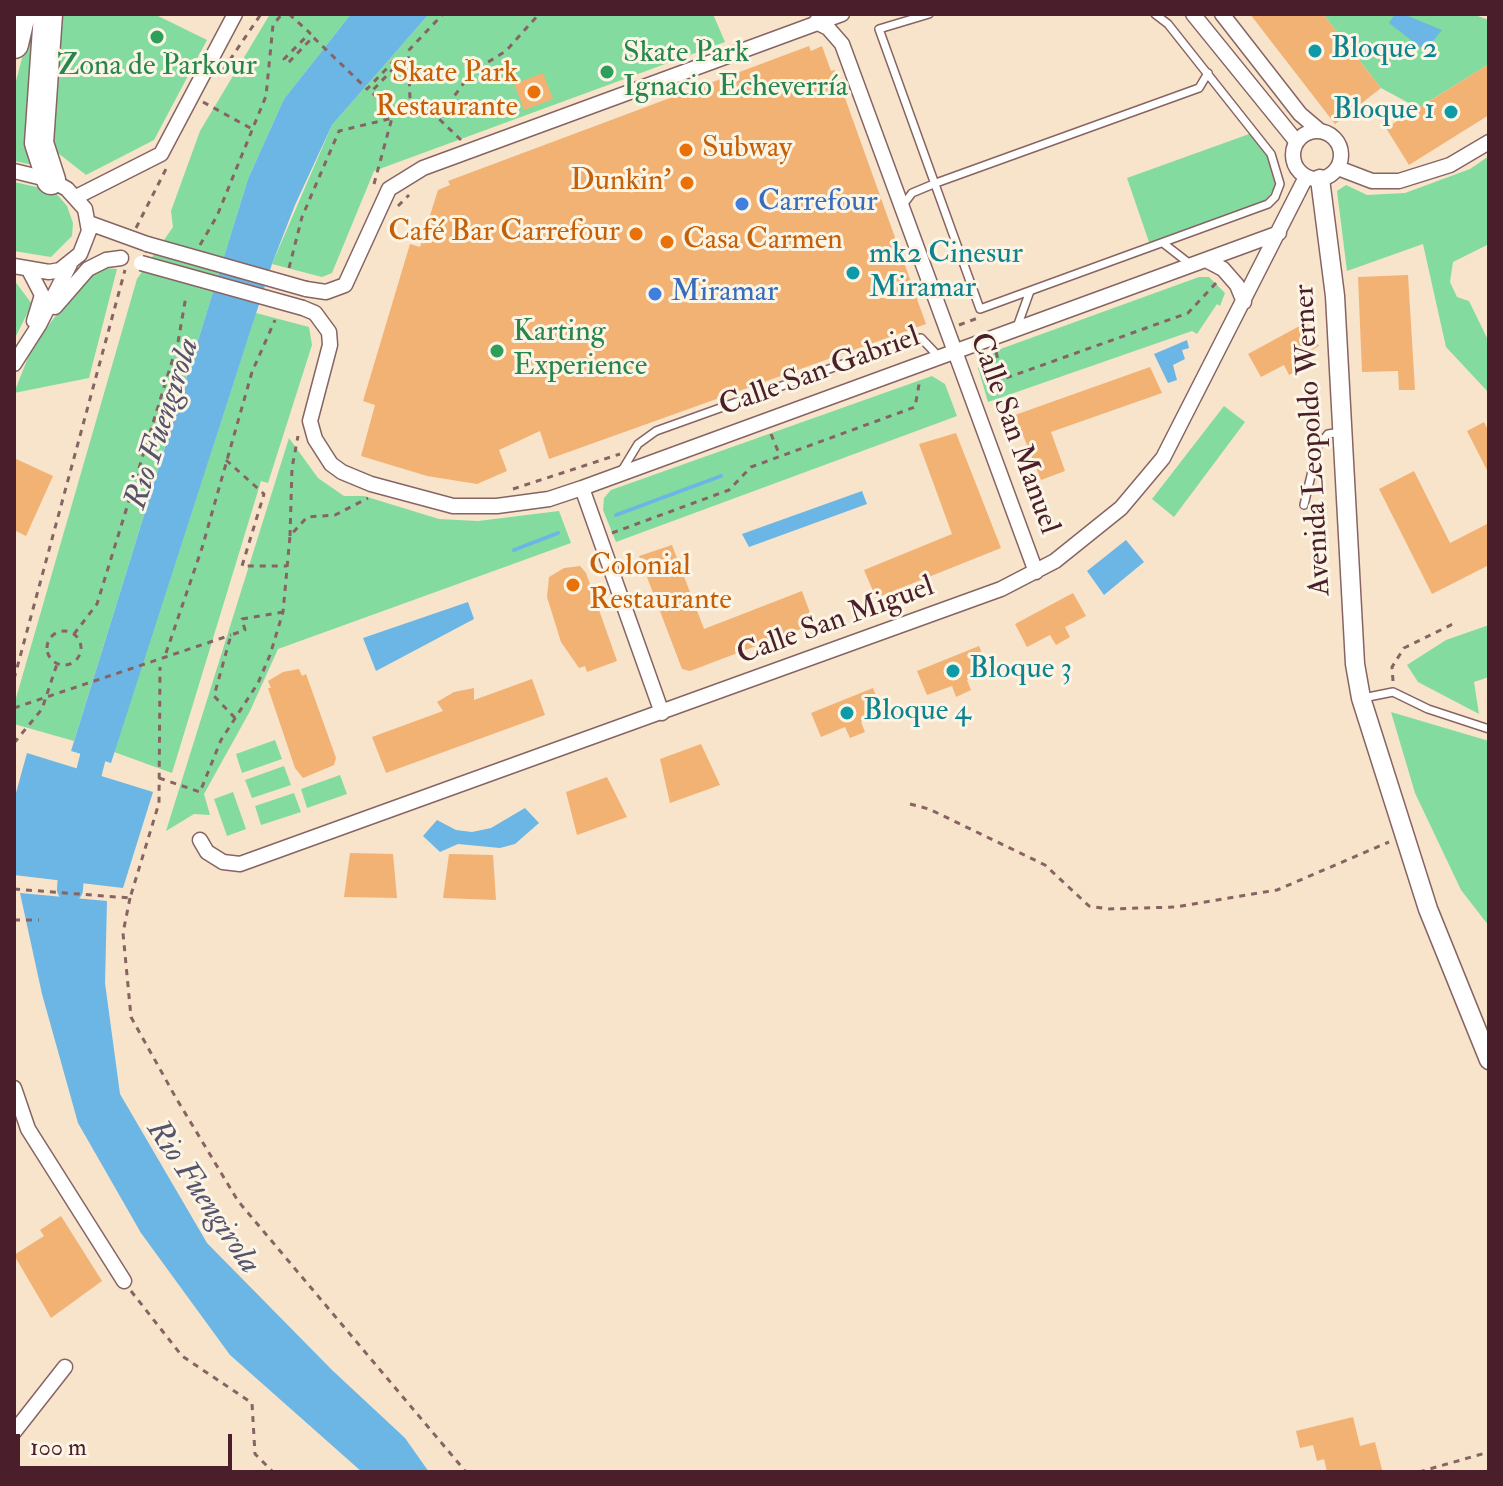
<!DOCTYPE html>
<meta charset="utf-8">
<style>
body{margin:0}
#map{position:relative;width:1503px;height:1486px;overflow:hidden;background:#f7e4cb;font-family:"IM FELL Double Pica",serif}
canvas{display:block}
.frame{position:absolute;inset:0;border:16px solid #4a1f2b;pointer-events:none}
.scale{position:absolute;left:16px;top:1434px;width:216px;height:36px;box-sizing:border-box;border:4px solid #4a1f2b;border-top:0;padding-left:10px;font-size:24px;line-height:28px;white-space:nowrap;color:#4a1f2b;-webkit-text-stroke:6px #fcf5e5;paint-order:stroke}
</style>
<div id="map">
<canvas width="1503" height="1486"></canvas>
<div class="frame"></div>
<div class="scale">100 m</div>
</div>
<script>
const g = document.querySelector('canvas').getContext('2d');
g.lineJoin = 'round';
function paint(path, color) { g.fillStyle = color; g.fill(path, 'evenodd'); }
const shape = rows => new Path2D(rows.map(r => 'M' + r).join(''));
function trace(path, color, width, dash) { g.strokeStyle = color; g.lineWidth = width; g.lineCap = dash ? 'butt' : 'round'; g.setLineDash(dash || []); g.stroke(path); }
function label(font, color, halo, rows, align = 'center') {
  g.font = font + ' "IM FELL Double Pica",serif'; g.lineWidth = 6; g.setLineDash([]); g.textBaseline = 'middle'; g.strokeStyle = halo; g.fillStyle = color; for (const [text, x, y, turn = 0] of rows) {
    g.save(); g.translate(x, y); g.rotate((+turn || 0) * Math.PI / 180); g.textAlign = isNaN(turn) ? turn : align; if (halo) g.strokeText(text, 0, 0); g.fillText(text, 0, 0); g.restore();
  }
}
const green = shape([
 [34,14,33,165,14,161,14,88],
 [61,14,154,14,207,40,154,140,86,175,58,153,53,139],
 [270,14,351,14,284,99,248,179,74,741,14,724,14,705,137,279,173,227,171,211,200,131],
 [429,14,713,14,725,42,374,171,332,273,322,277,272,264,332,125],
 [1323,14,1472,14,1489,20,1489,64,1418,108,1381,88],
 [1252,133,1268,156,1277,184,1265,202,1150,245,1127,178],
 [1489,156,1489,244,1453,262,1450,282,1457,297,1469,301,1489,342,1489,393,1446,347,1423,244,1347,271,1337,191,1346,185,1367,195,1405,193,1470,169],
 [14,182,54,191,67,206,73,223,72,236,51,257,14,251],
 [103,268,117,269,89,378,14,393,33,345,83,281],
 [1199,277,1209,277,1225,293,1220,306,1217,304,1197,334,1192,331,988,402,978,368,995,351],
 [14,280,32,304,14,340],
 [256,313,309,327,312,345,268,483,261,481,172,773,114,752],
 [932,376,945,384,957,416,616,542,603,510,604,498,611,490],
 [1224,406,1245,422,1174,517,1152,499],
 [289,438,318,478,344,496,364,496,439,519,478,521,559,511,571,543,278,649,250,711,204,794,210,815,194,814,166,831],
 [1489,625,1489,677,1474,682,1479,714,1418,682,1407,665,1446,640],
 [1391,712,1489,741,1489,926,1461,890,1415,793],
 [275,740,282,759,242,773,236,754],
 [284,766,291,785,252,798,245,780],
 [340,775,347,794,307,808,301,789],
 [233,792,246,829,227,836,214,799],
 [294,793,301,812,261,825,255,806]
]);
const water = shape([
 [351,14,429,14,332,125,295,205,272,264,111,763,71,751,248,179,284,99],
 [1395,14,1403,14,1442,30,1425,51,1389,23],
 [1187,340,1189,348,1182,350,1185,359,1173,365,1177,380,1168,383,1154,354],
 [862,491,867,504,749,547,742,534],
 [1126,540,1144,562,1104,595,1087,571],
 [468,602,474,619,376,671,363,638],
 [27,753,153,792,123,888,14,875,14,800],
 [525,808,539,823,515,844,500,848,458,844,440,852,423,836,437,820,456,830,472,832,491,828],
 [20,893,107,901,105,983,120,1094,207,1243,332,1370,405,1438,429,1472,362,1472,230,1355,141,1233,78,1123,42,994]
]);
const stream = shape([
 [616,515,721,476],
 [514,550,558,533]
]);
const river = shape([
 [81,804,101,725],
 [70,889,73,846]
]);
const building = shape([
 [1250,14,1323,14,1381,88,1335,124],
 [809,46,811,51,822,46,831,71,835,70,926,324,549,459,540,431,499,450,507,471,477,484,427,476,361,456,375,405,363,401,410,244,420,247,438,190,450,185,448,181],
 [1489,64,1489,115,1409,165,1386,128],
 [543,73,553,99,524,110,514,84],
 [1408,275,1415,390,1399,390,1398,371,1362,372,1358,277],
 [1307,322,1319,346,1299,357,1304,367,1289,375,1284,365,1261,377,1248,354],
 [1150,367,1162,393,1051,432,1065,471,1041,480,1015,415],
 [1484,422,1489,432,1489,474,1467,431],
 [956,433,1001,548,876,598,864,570,952,534,919,444],
 [14,458,53,476,26,536,14,530],
 [1414,471,1450,543,1489,523,1489,565,1432,594,1379,489],
 [672,545,704,629,802,591,814,624,690,671,682,669,639,556],
 [580,566,586,573,617,661,587,672,585,666,579,668,561,642,547,597,549,577,564,568],
 [1073,593,1086,616,1065,627,1070,637,1056,645,1050,635,1027,647,1015,624],
 [979,646,989,672,967,680,971,690,956,697,952,686,927,695,917,671],
 [299,669,302,676,306,674,336,758,334,765,303,778,295,768,268,688,271,688,268,681,283,672],
 [532,679,545,715,386,773,372,737,443,711,437,702,454,692,474,688,474,700],
 [873,688,883,713,861,722,865,732,850,738,845,727,821,737,811,713],
 [701,744,720,785,670,803,660,759],
 [607,777,627,817,577,835,566,792],
 [350,853,393,854,397,898,344,897],
 [449,854,493,855,496,900,443,898],
 [61,1216,102,1281,51,1318,14,1255,44,1236,40,1230],
 [1353,1417,1360,1446,1375,1442,1382,1470,1327,1472,1324,1459,1317,1461,1313,1445,1300,1448,1296,1431]
]);
const path = shape([
 [289,14,310,33,284,59,288,63,313,37,367,89,393,62,397,65,371,92,396,114],
 [223,70,261,14],
 [203,102,252,129],
 [461,140,438,118,472,72,506,51,539,14],
 [374,184,392,118],
 [398,206,409,195],
 [136,228,167,167],
 [200,245,217,216,266,96,273,25,282,14],
 [289,268,302,217,339,131,393,118,410,99,408,51,443,14],
 [959,325,978,318],
 [996,352,1003,379],
 [995,382,1188,313,1216,283],
 [771,434,780,456],
 [226,460,264,494,242,566,287,566],
 [513,489,620,454],
 [612,533,729,490,751,467,915,407,920,379],
 [290,536,292,468,298,436],
 '47 648a17 17 0 1 1 34 0a17 17 0 1 1-34 0Z',
 [74,634,97,604,178,342,186,296],
 [166,653,202,548,252,372,275,320],
 [14,679,125,270],
 [1393,681,1392,667,1404,648,1457,622],
 [235,718,214,696,231,635,245,630,242,619,283,612],
 [14,743,42,709,57,664],
 [159,778,200,792,221,740,258,683,270,655,283,612,290,536,307,517,335,515,368,498],
 [910,804,929,809,1045,865,1089,906,1108,909,1175,907,1277,890,1389,842],
 [14,889,130,898,159,803,160,667],
 [130,898,123,933,131,1017,176,1098,238,1201,466,1472],
 [14,920,39,920],
 [131,1291,182,1356,252,1403,255,1454,273,1472],
 [1419,1472,1489,1452]
]);
const service = shape([
 [929,14,879,29,980,309,1268,204,1275,197,1280,184,1271,154,1168,24,1155,14],
 [903,205,912,193,936,183,1199,88,1208,73],
 [1163,243,1190,264],
 [1017,327,1030,291],
 [621,472,638,444,656,431,907,341,921,338,940,358],
 [1304,505,1318,446,1328,434,1342,432],
 [1363,698,1393,692,1428,709,1489,729]
]);
const minor = shape([
 [1193,14,1296,141],
 [1222,14,1300,114,1320,131],
 [816,22,828,28,842,44,1036,572],
 '1293 155a24 24 0 1 1 48 0a24 24 0 1 1-48 0Z',
 [1338,168,1372,181,1399,181,1450,165,1489,142],
 [14,171,51,180,67,189,85,209,89,231,80,254,60,270,49,272,14,266],
 [76,197,161,154,235,14],
 [89,223,147,244],
 [1206,260,1223,269,1237,285,1244,302],
 [29,270,42,295,34,321],
 [306,289,326,292,345,285,389,189,423,168,842,14],
 [55,307,88,269,106,260,121,258],
 [303,308,315,313,329,332,330,345,310,421,315,439,331,464,342,472,371,484,453,506,497,506,549,499,582,488,1279,233],
 [14,364,39,325,70,264],
 [582,488,662,713],
 [200,840,207,852,223,862,240,864,1001,589,1055,561,1121,508,1163,458,1306,177],
 [14,1088,28,1129,124,1281],
 [14,1432,65,1367]
]);
const tertiary = shape([
 [1320,179,1335,296,1355,664,1361,698,1428,909,1489,1060]
]);
const motorway = shape([
 [48,14,39,143,51,180],
 [14,44,21,14]
]);
const pathBridge = shape([
 [14,708,231,635]
]);
const minorBridge = shape([
 [147,244,306,289],
 [141,263,303,308]
]);
const markers = [
 [157,37,8,"#2e9e5b"],
 [1315,51,8,"#0f9aa8"],
 [607,72,8,"#2e9e5b"],
 [534,92,8,"#e8710a"],
 [1451,112,8,"#0f9aa8"],
 [686,150,8,"#e8710a"],
 [687,183,8,"#e8710a"],
 [742,204,8,"#3f7fe0"],
 [636,234,8,"#e8710a"],
 [667,242,8,"#e8710a"],
 [853,273,8,"#0f9aa8"],
 [655,294,8,"#3f7fe0"],
 [497,351,8,"#2e9e5b"],
 [573,585,8,"#e8710a"],
 [953,671,8,"#0f9aa8"],
 [847,713,8,"#0f9aa8"]
];
const cultureNames = [
 ["Bloque 2",1331,51],
 ["Bloque 1",1435,112,"right"],
 ["mk2 Cinesur",869,256],
 ["Miramar",869,290],
 ["Bloque 3",969,671],
 ["Bloque 4",863,713]
];
const leisureNames = [
 ["Skate Park",623,55],
 ["Ignacio Echeverría",623,89],
 ["Zona de Parkour",157,68,"center"],
 ["Karting",513,334],
 ["Experience",513,368]
];
const foodNames = [
 ["Skate Park",518,75],
 ["Restaurante",518,109],
 ["Subway",702,150,"left"],
 ["Dunkin'",671,183],
 ["Café Bar Carrefour",620,234],
 ["Casa Carmen",683,242,"left"],
 ["Colonial",589,568,"left"],
 ["Restaurante",589,602,"left"]
];
const shopNames = [
 ["Carrefour",758,204],
 ["Miramar",671,294]
];
const streetNames = [
 ["Calle San Gabriel",820,373,-20],
 ["Calle San Manuel",1013,434,70],
 ["Avenida Leopoldo Werner",1314,440,-93],
 ["Calle San Miguel",836,622,-20]
];
const waterNames = [
 ["Rio Fuengirola",164,424,-72],
 ["Rio Fuengirola",202,1198,56]
];
paint(green, '#84db9f');
paint(water, '#6bb6e4');
trace(stream, '#6bb6e4', 4);
trace(river, '#6bb6e4', 26);
paint(building, '#f2b274');
trace(service, '#876463', 10);
trace(minor, '#876463', 17);
trace(tertiary, '#876463', 21);
trace(motorway, '#876463', 31);
trace(path, '#876463', 3, [6, 6]);
trace(service, '#fff', 7);
trace(minor, '#fff', 14);
trace(tertiary, '#fff', 18);
trace(motorway, '#fff', 28);
trace(minorBridge, '#876463', 17, []);
trace(pathBridge, '#876463', 3, [6, 6]);
trace(minorBridge, '#fff', 14);
for (const [x, y, r, color] of markers) { const dot = new Path2D(); dot.arc(x, y, r, 0, 2 * Math.PI); g.fillStyle = color; g.fill(dot); trace(dot, '#fcf5e5', 3); }
label('30px', '#0d838f', '#fcf5e5', cultureNames, 'left');
label('30px', '#27864d', '#fcf5e5', leisureNames, 'left');
label('30px', '#c56008', '#fcf5e5', foodNames, 'right');
label('30px', '#366cbe', '#fcf5e5', shopNames, 'left');
label('30px', '#4a1f2b', '#fcf5e5', streetNames);
label('italic 32px', '#56546c', '#fcf5e5', waterNames);
</script>
